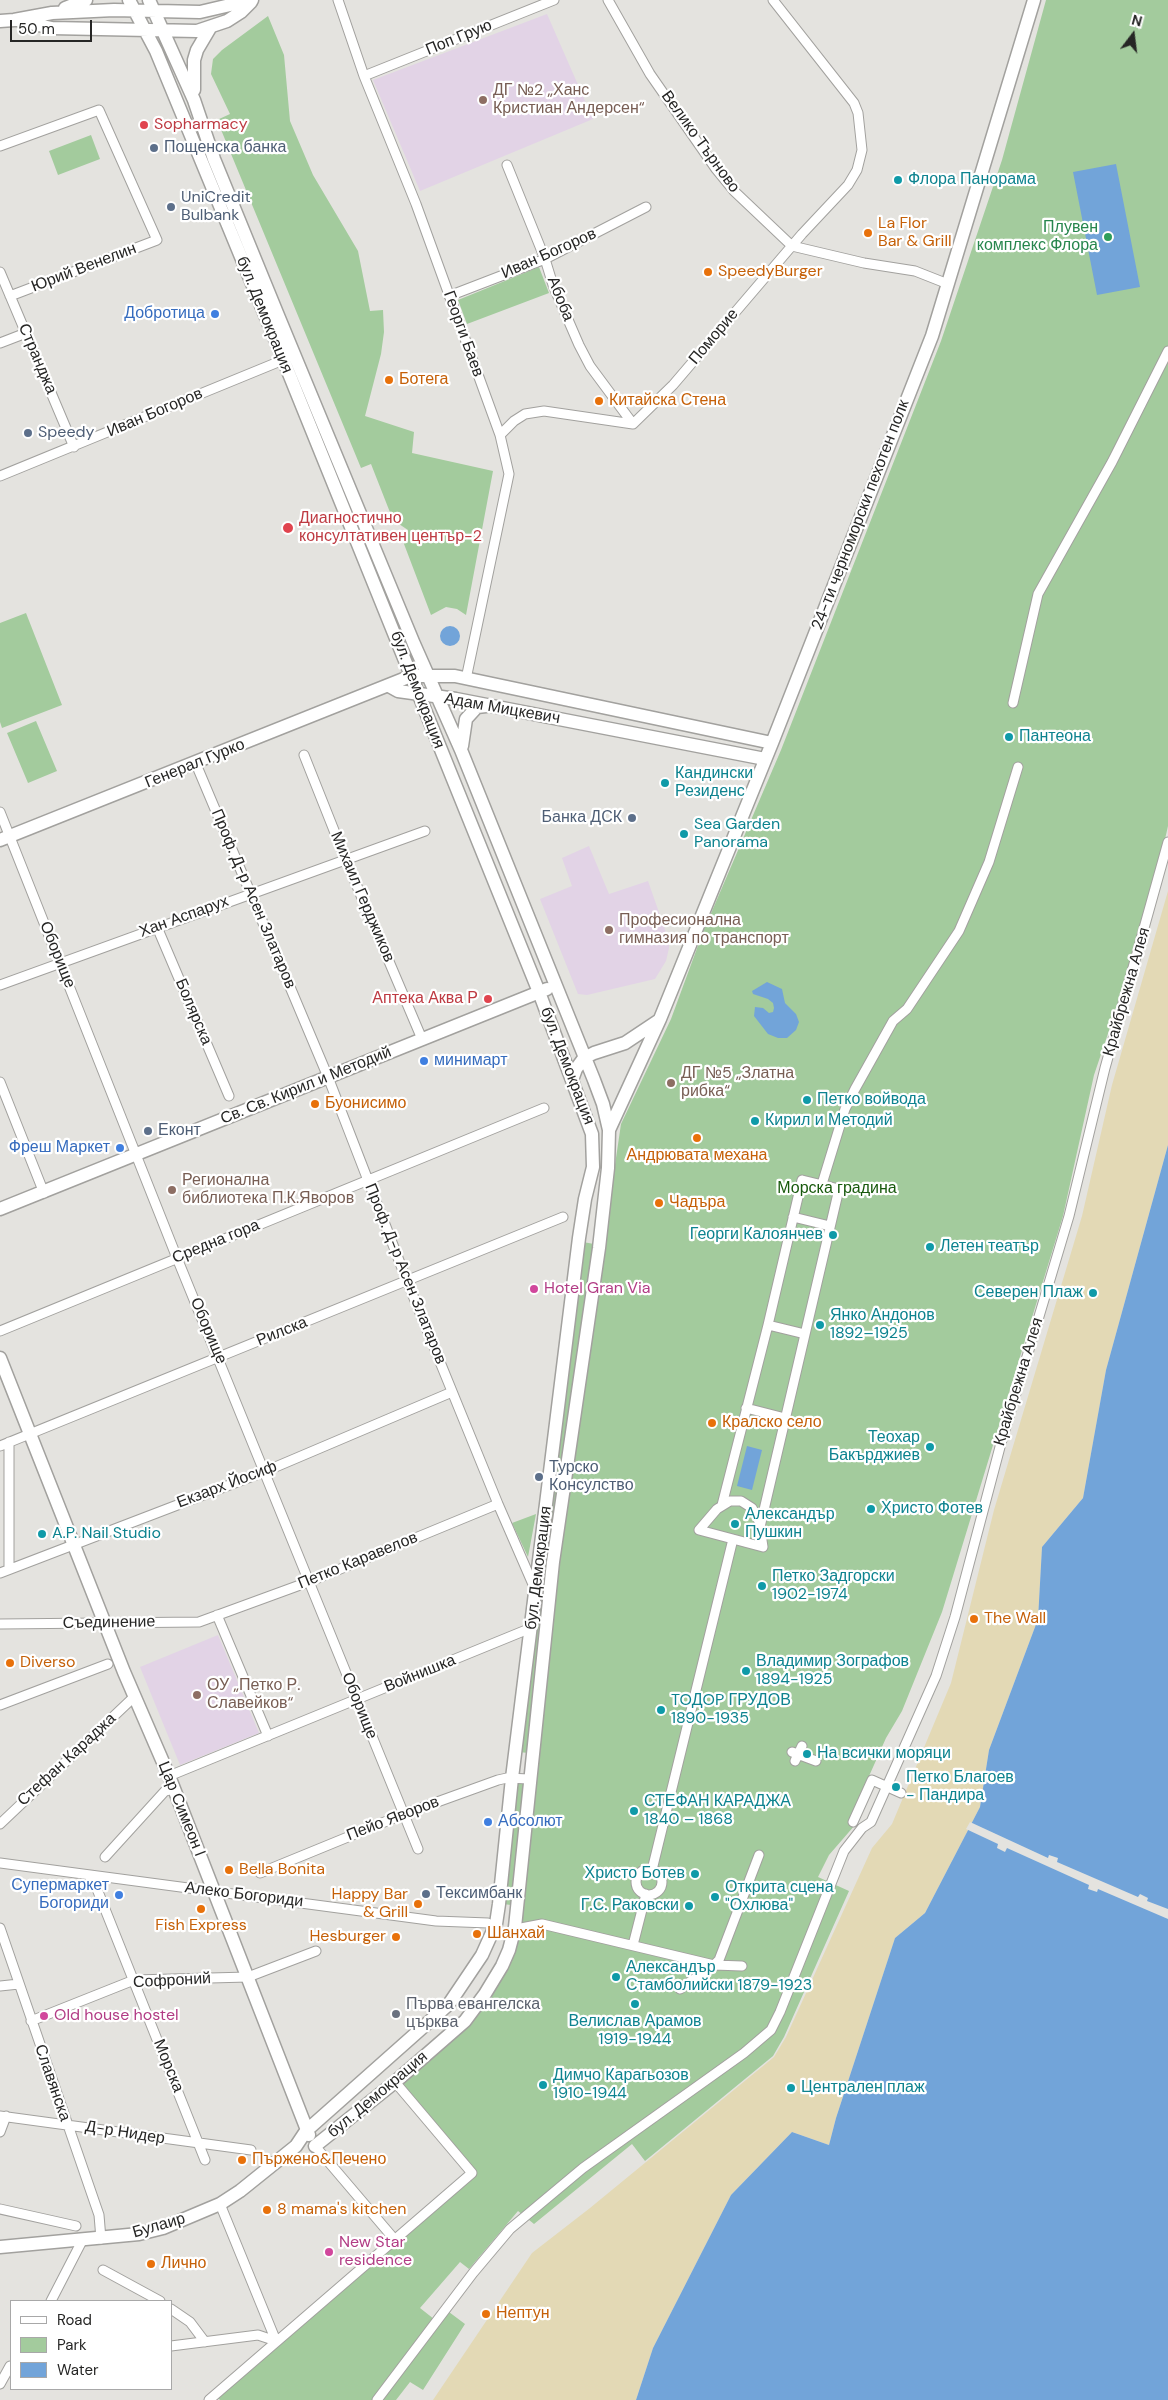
<!DOCTYPE html>
<meta charset="utf-8">
<style>
body{margin:0}
#map{position:relative;width:1168px;height:2400px;overflow:hidden;background:#e4e3df;font-family:"DM Sans",sans-serif}
canvas{display:block}
.legend{position:absolute;left:10px;top:2300px;width:162px;height:90px;box-sizing:border-box;background:#fff;border:1px solid #a8a8a8;margin:0;padding:6px 9px;list-style:none;font-size:15px;color:#262625}
.legend li{display:flex;align-items:center;gap:10px;height:25px}
.legend b{width:25px;border:1px solid #a8a8a8}
.north{position:absolute;left:1108px;top:10px;width:50px;height:50px;-webkit-text-stroke:4px #fff;paint-order:stroke;rotate:15deg;font-size:14px;font-weight:700;line-height:20px;text-align:center;color:#262625}
.north::after{content:'';display:block;margin:auto;width:18px;height:22px;background:#262625;clip-path:polygon(50% 0,100% 100%,50% 72%,0 100%)}
.scale{position:absolute;left:10px;top:20px;width:82px;height:22px;box-sizing:border-box;border:2px solid #262625;border-top:0;padding-left:6px;font-size:15px;line-height:18px;white-space:nowrap;color:#262625;-webkit-text-stroke:4px #fff;paint-order:stroke}
</style>
<div id="map">
<canvas width="1168" height="2400"></canvas>
<ul class="legend">
<li><b style="height:6px;background:#fff"></b>Road</li>
<li><b style="height:14px;background:#a3cb9d"></b>Park</li>
<li><b style="height:14px;background:#72a4d9"></b>Water</li>
</ul>
<div class="north">N</div>
<div class="scale">50 m</div>
</div>
<script>
const g = document.querySelector('canvas').getContext('2d');
g.lineJoin = 'round';
function paint(path, color) { g.fillStyle = color; g.fill(path, 'evenodd'); }
const shape = rows => new Path2D(rows.map(r => 'M' + r).join(''));
function trace(path, color, width, dash) { g.strokeStyle = color; g.lineWidth = width; g.lineCap = dash ? 'butt' : 'round'; g.setLineDash(dash || []); g.stroke(path); }
function label(font, color, halo, rows, align = 'center') {
  g.font = font + ' "DM Sans",sans-serif'; g.lineWidth = 4.5; g.setLineDash([]); g.textBaseline = 'middle'; g.strokeStyle = halo; g.fillStyle = color; for (const [text, x, y, turn = 0] of rows) {
    g.save(); g.translate(x, y); g.rotate((+turn || 0) * Math.PI / 180); g.textAlign = isNaN(turn) ? turn : align; if (halo) g.strokeText(text, 0, 0); g.fillText(text, 0, 0); g.restore();
  }
}
const education = shape([
 [547,14,593,119,420,191,373,80],
 [589,846,609,894,648,881,669,941,669,948,666,961,655,979,587,995,578,994,540,899,572,886,562,858],
 [218,1635,259,1733,180,1765,140,1667]
]);
const green = shape([
 [1046,0,1168,0,1168,826,1147,918,1094,1075,1063,1216,942,1612,902,1711,886,1738,849,1821,855,1825,829,1855,818,1877,849,1891,784,2037,773,2056,645,2161,632,2144,534,2224,518,2211,469,2269,460,2262,420,2308,439,2323,449,2312,465,2324,423,2390,410,2382,396,2400,220,2400,218,2398,477,2174,401,2085,469,2024,508,1970,521,1923,556,1565,621,1124,671,1019,703,932,781,750,941,341,1002,160],
 [268,16,284,55,290,121,313,175,358,251,370,311,383,310,384,332,381,354,365,416,414,432,412,453,493,471,466,615,457,609,446,607,431,615,404,544,408,530,393,520,371,464,361,468,217,120,230,114,211,74,213,59,222,50],
 [91,135,100,159,58,175,49,151],
 [539,267,549,293,467,324,458,300],
 [26,613,62,705,2,728,0,722,0,623],
 [36,721,57,771,28,783,7,733],
 [583,1242,594,1244,529,1753,518,1752],
 [536,1514,528,1557,512,1523],
 [515,1784,526,1784,511,1905,503,1904]
]);
const sand = shape([
 [1168,891,1168,1145,1106,1370,1083,1498,1042,1547,1038,1619,989,1750,980,1807,925,1913,895,1938,836,2118,829,2145,792,2132,731,2195,653,2348,636,2400,433,2400,532,2253,590,2208,774,2057,786,2037,872,1848,892,1824,951,1683,994,1510,1082,1216,1112,1085]
]);
const water = shape([
 [1116,164,1140,287,1097,295,1073,172],
 '440 636a10 10 0 1 1 20 0a10 10 0 1 1-20 0Z',
 [767,982,782,989,785,1003,796,1014,799,1022,796,1030,787,1038,778,1038,768,1034,754,1016,755,1007,763,1008,769,1013,773,1012,774,1008,773,1003,768,999,753,994,752,991],
 [1168,1145,1168,2400,636,2400,653,2348,731,2195,792,2132,829,2145,836,2118,895,1938,925,1913,980,1807,989,1750,1038,1619,1042,1547,1083,1498,1106,1370],
 [747,1446,762,1450,752,1490,737,1486]
]);
const pier = shape([
 [970,1822,1048,1858,1049,1855,1058,1858,1057,1862,1138,1897,1140,1894,1148,1898,1147,1901,1168,1909,1168,1919,1098,1889,1097,1892,1088,1889,1089,1885,1007,1848,1005,1852,997,1848,998,1844,966,1829]
]);
const street = shape([
 [338,0,364,76,416,204,500,435,509,474,466,679],
 [608,0,650,74,716,169,734,191,792,246,864,263,915,271,948,284],
 [364,76,554,0],
 [0,146,99,110,157,240,10,296],
 [507,165,545,259,553,285,579,345,590,366,633,424],
 [0,272,74,447],
 [449,296,545,259,646,207],
 [0,343,26,333],
 [633,424,673,385,802,234,848,185,857,170,862,150,858,113,854,103,773,0],
 [500,435,514,421,525,414,544,411,633,424],
 [0,476,283,360],
 [1013,703,1038,594,1112,462,1168,351],
 [304,755,345,858,422,1039],
 [196,764,328,1077,407,1281,498,1504,535,1589],
 [0,812,177,1258,418,1849],
 [157,927,229,1096],
 [0,985,425,831],
 [0,1082,44,1193],
 [822,1184,845,1109,855,1089,893,1021,907,1009,959,931,989,862,1018,767],
 [793,1217,830,1226],
 [768,1325,805,1334],
 [0,1331,544,1108],
 [746,1408,785,1418],
 [0,1446,563,1217],
 [730,1501,741,1501,752,1508,759,1521,763,1547,699,1530,717,1509,730,1501],
 [722,1505,768,1325,802,1180,839,1189,760,1527],
 [9,1569,9,1442],
 [0,1573,266,1471,452,1392],
 [217,1615,268,1736],
 [0,1624,199,1622,311,1581,498,1504],
 [0,1705,108,1664],
 [792,1752,816,1761],
 [795,1761,802,1746],
 [169,1776,531,1628],
 [853,1822,872,1780,901,1793],
 [0,1824,135,1696],
 [105,1857,165,1791,174,1789],
 [0,1863,436,1921,488,1923],
 '636 1882a13 13 0 1 1 26 0a13 13 0 1 1-26 0Z',
 [652,1870,733,1539],
 [260,1873,404,1814,498,1780,507,1778,529,1779],
 [97,1889,205,2160],
 [0,1928,99,2215,101,2239],
 [521,1928,542,1924,714,1965,719,1960,759,1855],
 [633,1945,646,1894],
 [0,1986,19,1984],
 [680,1989,714,1965,742,1966],
 [31,2021,134,1980,248,1977,316,1951],
 [0,2116,251,2150],
 [0,2132,6,2116],
 [315,2146,395,2240],
 [220,2204,276,2341],
 [0,2209,76,2226],
 [103,2270,160,2301],
 [51,2301,82,2241],
 [171,2309,190,2322,205,2342],
 [171,2346,258,2335,276,2341],
 [0,2384,10,2366],
 [209,2400,472,2173,395,2082],
 [377,2400,473,2273,510,2229,583,2168,744,2053,771,2030,780,2012,844,1851,862,1828,871,1822,936,1676,955,1617,1000,1447,1069,1216,1105,1068,1168,842]
]);
const secondary = shape([
 [149,0,194,100,214,159,277,313,414,644,461,750,594,1080,603,1104,609,1130,608,1168,599,1248,553,1562,515,1927,509,1950,502,1966,485,1994,465,2021,395,2082,315,2146],
 [65,8,86,0],
 [0,21,14,20,52,13,114,10,200,12,252,0],
 [20,21,52,28,197,31,227,21,241,12,251,2],
 [194,90,194,60,197,50,210,28],
 [389,686,398,691,456,699,765,759],
 [462,746,466,719,477,707,486,706],
 [0,840,411,676,455,676,772,743],
 [572,1080,576,1069,584,1058,594,1053,625,1043,658,1021],
 [609,1130,660,1019,772,743,932,336,1034,0],
 [0,1209,547,989],
 [0,1358,124,1672,169,1776,309,2135],
 [0,2247,139,2234,163,2228,220,2204,240,2191,296,2146,306,2131,449,2004,482,1955,496,1924,499,1904,512,1778,579,1238,585,1199,593,1167,592,1134,539,992,277,344,156,51,129,0]
]);
const markers = [
 [483,100,5,"#8d6e63"],
 [144,125,5,"#e0444e"],
 [154,148,5,"#5c6f8a"],
 [898,180,5,"#0f9aa8"],
 [171,207,5,"#5c6f8a"],
 [868,233,5,"#e8710a"],
 [1108,237,5,"#2e9e5b"],
 [708,272,5,"#e8710a"],
 [215,314,5,"#3f7fe0"],
 [389,380,5,"#e8710a"],
 [599,401,5,"#e8710a"],
 [28,433,5,"#5c6f8a"],
 [288,528,6,"#e0444e"],
 [1009,737,5,"#0f9aa8"],
 [665,783,5,"#0f9aa8"],
 [632,818,5,"#5c6f8a"],
 [684,834,5,"#0f9aa8"],
 [609,930,5,"#8d6e63"],
 [488,999,5,"#e0444e"],
 [424,1061,5,"#3f7fe0"],
 [671,1083,5,"#8d6e63"],
 [807,1100,5,"#0f9aa8"],
 [315,1104,5,"#e8710a"],
 [755,1121,5,"#0f9aa8"],
 [148,1131,5,"#5c6f8a"],
 [697,1138,5,"#e8710a"],
 [120,1148,5,"#3f7fe0"],
 [172,1190,5,"#8d6e63"],
 [659,1203,5,"#e8710a"],
 [833,1235,5,"#0f9aa8"],
 [930,1247,5,"#0f9aa8"],
 [534,1289,5,"#d1479c"],
 [1093,1293,5,"#0f9aa8"],
 [820,1325,5,"#0f9aa8"],
 [712,1423,5,"#e8710a"],
 [930,1447,5,"#0f9aa8"],
 [539,1477,5,"#5c6f8a"],
 [871,1509,5,"#0f9aa8"],
 [735,1524,5,"#0f9aa8"],
 [42,1534,5,"#0f9aa8"],
 [762,1586,5,"#0f9aa8"],
 [974,1619,5,"#e8710a"],
 [10,1663,5,"#e8710a"],
 [746,1671,5,"#0f9aa8"],
 [197,1695,5,"#8d6e63"],
 [661,1710,5,"#0f9aa8"],
 [807,1754,5,"#0f9aa8"],
 [896,1787,5,"#0f9aa8"],
 [634,1811,5,"#0f9aa8"],
 [488,1822,5,"#3f7fe0"],
 [229,1870,5,"#e8710a"],
 [695,1874,5,"#0f9aa8"],
 [426,1894,5,"#5c6f8a"],
 [119,1895,5,"#3f7fe0"],
 [715,1897,5,"#0f9aa8"],
 [418,1904,5,"#e8710a"],
 [689,1906,5,"#0f9aa8"],
 [201,1909,5,"#e8710a"],
 [477,1934,5,"#e8710a"],
 [396,1937,5,"#e8710a"],
 [616,1977,5,"#0f9aa8"],
 [635,2004,5,"#0f9aa8"],
 [396,2014,5,"#6b7280"],
 [44,2016,5,"#d1479c"],
 [543,2085,5,"#0f9aa8"],
 [791,2088,5,"#0f9aa8"],
 [242,2160,5,"#e8710a"],
 [267,2210,5,"#e8710a"],
 [329,2252,5,"#d1479c"],
 [151,2264,5,"#e8710a"],
 [486,2314,5,"#e8710a"]
];
const streetNames = [
 ["Поп Грую",459,38,-22],
 ["Велико Търново",700,142,54],
 ["Иван Богоров",549,254,-24],
 ["Юрий Венелин",84,268,-21],
 ["Абоба",560,299,68],
 ["бул. Демокрация",264,315,68],
 ["Георги Баев",463,334,70],
 ["Поморие",714,337,-50],
 ["Странджа",37,359,67],
 ["Иван Богоров",155,413,-23],
 ["24-ти черноморски пехотен полк",861,515,-69],
 ["бул. Демокрация",417,690,69],
 ["Адам Мицкевич",502,709,10],
 ["Генерал Гурко",195,764,-22],
 ["Михаил Герджиков",362,897,67],
 ["Проф. Д-р Асен Златаров",253,899,67],
 ["Хан Аспарух",184,917,-20],
 ["Оборище",57,955,68],
 ["Крайбрежна Алея",1127,992,-74],
 ["Болярска",193,1012,67],
 ["бул. Демокрация",567,1066,69],
 ["Св. Св. Кирил и Методий",306,1086,-22],
 ["Средна гора",216,1242,-22],
 ["Проф. Д-р Асен Златаров",405,1274,68],
 ["Оборище",208,1331,67],
 ["Рилска",282,1332,-22],
 ["Крайбрежна Алея",1019,1382,-73],
 ["Екзарх Йосиф",227,1485,-21],
 ["Петко Каравелов",358,1561,-22],
 ["бул. Демокрация",539,1568,-83],
 ["Съединение",109,1623,-1],
 ["Войнишка",420,1674,-22],
 ["Оборище",359,1706,68],
 ["Стефан Караджа",67,1760,-43],
 ["Цар Симеон I",181,1809,68],
 ["Пейо Яворов",393,1819,-21],
 ["Алеко Богориди",244,1895,7],
 ["Софроний",172,1981,-3],
 ["Морска",168,2066,68],
 ["Славянска",52,2083,71],
 ["бул. Демокрация",378,2095,-40],
 ["Д-р Нидер",125,2133,9],
 ["Булаир",159,2226,-16]
];
const educationNames = [
 ["ДГ №2 „Ханс",493,91],
 ["Кристиан Андерсен“",493,109],
 ["Професионална",619,921],
 ["гимназия по транспорт",619,939],
 ["ДГ №5 „Златна",681,1074],
 ["рибка“",681,1092],
 ["Регионална",182,1181],
 ["библиотека П.К.Яворов",182,1199],
 ["ОУ „Петко Р.",207,1686],
 ["Славейков“",207,1704]
];
const healthNames = [
 ["Sopharmacy",154,125],
 ["Диагностично",299,519],
 ["консултативен център-2",299,537],
 ["Аптека Аква Р",478,999,"right"]
];
const serviceNames = [
 ["Пощенска банка",164,148],
 ["UniCredit",181,198],
 ["Bulbank",181,216],
 ["Speedy",38,433],
 ["Банка ДСК",622,818,"right"],
 ["Еконт",158,1131],
 ["Турско",549,1468],
 ["Консулство",549,1486],
 ["Тексимбанк",436,1894]
];
const cultureNames = [
 ["Флора Панорама",908,180],
 ["Пантеона",1019,737],
 ["Кандински",675,774],
 ["Резиденс",675,792],
 ["Sea Garden",694,825],
 ["Panorama",694,843],
 ["Петко войвода",817,1100],
 ["Кирил и Методий",765,1121],
 ["Георги Калоянчев",823,1235,"right"],
 ["Летен театър",940,1247],
 ["Северен Плаж",1083,1293,"right"],
 ["Янко Андонов",830,1316],
 ["1892–1925",830,1334],
 ["Теохар",920,1438,"right"],
 ["Бакърджиев",920,1456,"right"],
 ["Христо Фотев",881,1509],
 ["Александър",745,1515],
 ["Пушкин",745,1533],
 ["A.P. Nail Studio",52,1534],
 ["Петко Задгорски",772,1577],
 ["1902-1974",772,1595],
 ["Владимир Зографов",756,1662],
 ["1894-1925",756,1680],
 ["TOДOP ГРУДОВ",671,1701],
 ["1890-1935",671,1719],
 ["На всички моряци",817,1754],
 ["Петко Благоев",906,1778],
 ["- Пандира",906,1796],
 ["СТЕФАН КАРАДЖА",644,1802],
 ["1840 – 1868",644,1820],
 ["Христо Ботев",685,1874,"right"],
 ["Открита сцена",725,1888],
 ["\"Охлюва\"",725,1906],
 ["Г.С. Раковски",679,1906,"right"],
 ["Александър",626,1968],
 ["Стамболийски 1879-1923",626,1986],
 ["Велислав Арамов",635,2022,"center"],
 ["1919-1944",635,2040,"center"],
 ["Димчо Карагьозов",553,2076],
 ["1910-1944",553,2094],
 ["Централен плаж",801,2088]
];
const foodNames = [
 ["La Flor",878,224],
 ["Bar & Grill",878,242],
 ["SpeedyBurger",718,272],
 ["Ботега",399,380],
 ["Китайска Стена",609,401],
 ["Буонисимо",325,1104],
 ["Андрювата механа",697,1156,"center"],
 ["Чадъра",669,1203],
 ["Кралско село",722,1423],
 ["The Wall",984,1619],
 ["Diverso",20,1663],
 ["Bella Bonita",239,1870],
 ["Happy Bar",408,1895,"right"],
 ["& Grill",408,1913,"right"],
 ["Fish Express",201,1926,"center"],
 ["Шанхай",487,1934],
 ["Hesburger",386,1937,"right"],
 ["Пържено&Печено",252,2160],
 ["8 mama's kitchen",277,2210],
 ["Лично",161,2264],
 ["Нептун",496,2314]
];
const leisureNames = [
 ["Плувен",1098,228],
 ["комплекс Флора",1098,246]
];
const shopNames = [
 ["Добротица",205,314],
 ["минимарт",434,1061,"left"],
 ["Фреш Маркет",110,1148],
 ["Абсолют",498,1822,"left"],
 ["Супермаркет",109,1886],
 ["Богориди",109,1904]
];
const parkNames = [
 ["Морска градина",837,1189]
];
const hotelNames = [
 ["Hotel Gran Via",544,1289],
 ["Old house hostel",54,2016],
 ["New Star",339,2243],
 ["residence",339,2261]
];
const worshipNames = [
 ["Първа евангелска",406,2005],
 ["църква",406,2023]
];
paint(education, '#e2d3e6');
paint(green, '#a3cb9d');
paint(sand, '#e3d9b5');
paint(water, '#72a4d9');
paint(pier, '#e4e3df');
trace(street, '#a2a19e', 11);
trace(secondary, '#a2a19e', 15);
trace(street, '#fff', 9);
trace(secondary, '#fff', 12);
for (const [x, y, r, color] of markers) { const dot = new Path2D(); dot.arc(x, y, r, 0, 2 * Math.PI); g.fillStyle = color; g.fill(dot); trace(dot, '#fff', 2); }
label('16px', '#262625', '#fff', streetNames);
label('16px', '#785e54', '#fff', educationNames, 'left');
label('16px', '#be3a42', '#fff', healthNames, 'left');
label('16px', '#4e5e75', '#fff', serviceNames, 'left');
label('16px', '#0d838f', '#fff', cultureNames, 'left');
label('16px', '#c56008', '#fff', foodNames, 'left');
label('16px', '#27864d', '#fff', leisureNames, 'right');
label('16px', '#366cbe', '#fff', shopNames, 'right');
label('16px', '#17590c', '#fff', parkNames);
label('16px', '#b23c85', '#fff', hotelNames, 'left');
label('16px', '#5b616d', '#fff', worshipNames, 'left');
</script>
